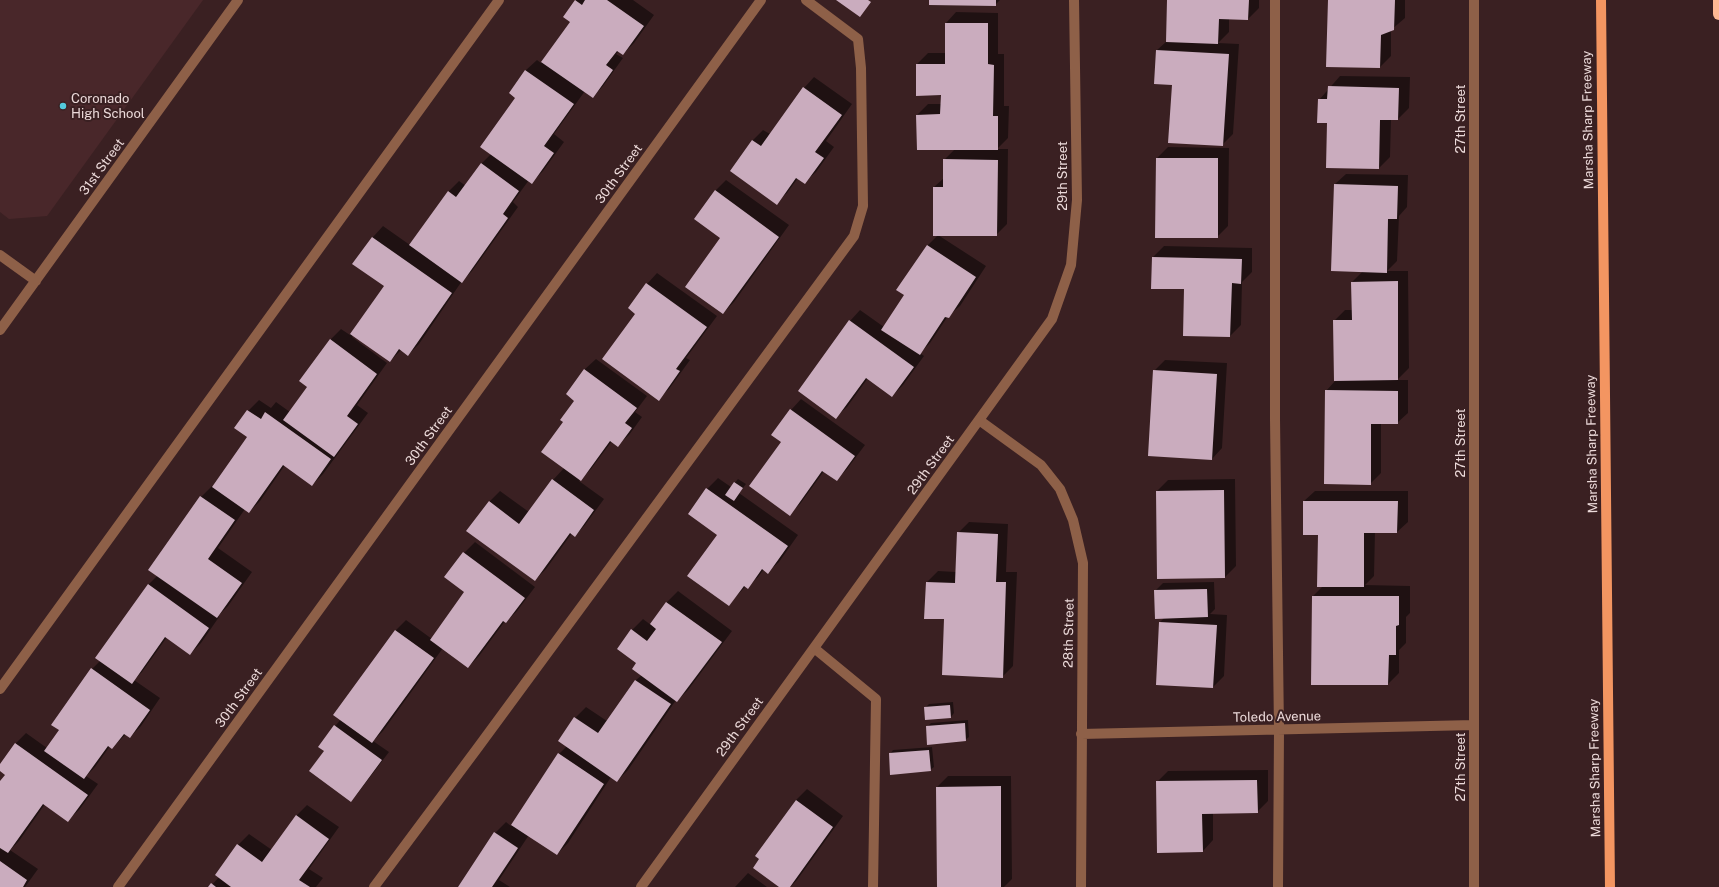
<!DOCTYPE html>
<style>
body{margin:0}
canvas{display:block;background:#3a2022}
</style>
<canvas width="1719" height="887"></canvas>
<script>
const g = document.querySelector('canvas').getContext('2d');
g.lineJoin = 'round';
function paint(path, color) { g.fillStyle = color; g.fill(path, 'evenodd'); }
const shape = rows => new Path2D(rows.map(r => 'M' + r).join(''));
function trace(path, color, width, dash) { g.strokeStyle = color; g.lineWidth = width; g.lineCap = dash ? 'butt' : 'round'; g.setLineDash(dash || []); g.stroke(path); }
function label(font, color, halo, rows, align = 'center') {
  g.font = font + ' "Public Sans",sans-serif'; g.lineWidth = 4; g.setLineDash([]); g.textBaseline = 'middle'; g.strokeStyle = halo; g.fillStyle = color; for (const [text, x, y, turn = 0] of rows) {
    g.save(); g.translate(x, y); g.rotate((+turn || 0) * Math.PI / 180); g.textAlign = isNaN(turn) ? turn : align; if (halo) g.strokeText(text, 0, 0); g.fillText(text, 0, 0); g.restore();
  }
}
const built = shape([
 [0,0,203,0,47,216,9,219,0,212]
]);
const shadow = shape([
 [576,0,633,0,654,15,634,43,623,54,619,51,616,54,623,58,603,86,593,97,585,91,554,134,564,142,543,171,532,182,529,180,513,202,518,207,472,271,462,281,419,344,408,355,401,350,390,361,353,335,352,337,387,363,357,405,368,413,323,474,312,485,285,465,260,501,249,512,245,509,218,548,252,572,228,606,218,616,219,617,201,643,190,654,167,637,142,672,134,680,160,698,141,726,130,737,126,734,112,748,110,746,95,767,86,776,98,784,79,810,68,820,45,804,19,841,10,850,38,869,25,887,0,887,0,783,6,774,0,770,0,766,15,744,26,733,47,748,60,730,53,725,92,669,100,661,148,585,158,575,150,570,201,497,212,486,213,487,249,437,236,428,248,411,259,400,271,408,276,402,290,412,309,387,330,340,341,329,350,335,385,285,354,264,373,237,383,226,410,245,448,192,459,181,466,186,481,164,491,154,516,98,510,93,526,70,537,60,541,63,571,22],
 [930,0,1000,0,995,5],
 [1160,0,1259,0,1259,8,1248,19,1229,18,1229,32,1218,43,1239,44,1233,134,1222,145,1173,84,1157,50,1167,41,1168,0],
 [1329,0,1405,0,1405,18,1391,30,1391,56,1380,67],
 [956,12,998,13,998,54,1004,54,1004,106,1009,106,1008,138,997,149,1008,149,1007,224,996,235,938,235,986,266,960,306,948,316,930,343,920,353,924,356,903,385,892,396,868,378,847,407,836,417,850,321,860,310,884,327,905,295,927,246,938,235,934,187,944,178,944,160,955,149,918,149,917,115,928,104,942,104,942,94,917,64,928,53,946,53,946,23],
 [1340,76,1410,77,1409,108,1398,119,1391,119,1390,157,1379,168,1327,167,1328,122,1319,100],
 [814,77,852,104,826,141,834,147,816,172,805,182,798,178,787,193,776,203,731,171,753,140,763,130,770,134,804,88],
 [1168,147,1229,148,1228,226,1217,237,1156,237,1157,158],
 [1346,174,1408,175,1407,207,1399,216,1397,261,1387,271,1408,271,1409,368,1397,380,1408,380,1408,413,1397,423,1381,423,1381,473,1370,484,1326,391,1335,381,1334,321,1345,310,1353,310,1352,282,1363,271,1335,184],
 [726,180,789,225,734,302,723,313,721,238,715,191],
 [1164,246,1252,248,1252,272,1242,282,1241,325,1230,336,1184,335,1185,288,1153,257],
 [657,273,717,316,686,358,690,360,669,389,658,399,636,313,647,284],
 [596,359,647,396,635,412,642,417,629,435,618,445,612,441,591,469,579,481,604,499,585,525,575,536,572,533,546,569,535,580,489,502,500,491,529,512,553,480,564,468,565,422,575,401,567,394,585,369],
 [1165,360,1227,363,1222,448,1212,459,1154,371],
 [801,399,865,445,847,469,836,480,824,471,800,504,789,514,782,442,791,410],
 [718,478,731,487,738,479,746,484,739,493,798,535,779,562,768,572,764,569,758,577,747,587,746,586,729,604,718,534,689,514,707,489],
 [1235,479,1236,566,1225,577,1157,491,1168,480],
 [1315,491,1408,491,1408,522,1397,532,1375,532,1374,576,1365,585,1410,586,1410,613,1406,617,1406,643,1399,650,1399,673,1388,684,1312,684,1313,596,1323,586,1319,534,1304,501],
 [969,522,1008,524,1006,572,1017,572,1013,666,1002,677,945,618,927,582,938,571,956,572,958,533],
 [475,542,535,587,517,611,506,622,505,621,479,656,468,667,443,648,383,731,373,741,389,752,358,793,351,801,325,751,319,746,341,719,395,631,406,620,432,639,466,592,464,553],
 [1214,582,1215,609,1210,614,1227,615,1224,676,1213,687,1160,622,1165,617,1155,591,1163,583],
 [678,591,732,631,688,690,677,701,676,700,628,770,617,781,611,777,568,843,557,854,529,835,499,880,510,887,459,887,495,833,506,822,511,826,559,754,567,746,559,741,575,718,586,707,607,721,636,680,642,675,638,663,618,649,632,630,643,619,651,625,667,602],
 [953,702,954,713,951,717,925,708,929,704],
 [968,720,969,737,965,740,927,727,931,723],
 [932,747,934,767,930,770,890,754,893,750],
 [1268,770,1268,801,1257,812,1213,813,1213,840,1203,851,1157,782,1168,771],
 [948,776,1011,776,1012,879,1004,887,938,887,937,787],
 [807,789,843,816,797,880,790,887,781,887,761,859,756,856,796,800],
 [307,805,339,827,309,869,323,878,316,887,210,887,219,877,216,875,238,845,249,834,272,850,296,816],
 [748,873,767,887,735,887]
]);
const building = shape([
 [575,0,582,5,585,0,607,0,644,26,623,55,617,51,606,65,613,70,593,98,541,62,570,22,563,17],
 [836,0,868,0,871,2,860,17],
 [929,0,996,0,996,6,929,5],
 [1167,0,1249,0,1248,20,1219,19,1218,44,1166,42],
 [1328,0,1395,0,1394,30,1381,35,1380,68,1326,67],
 [945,23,988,23,988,64,994,65,993,116,998,116,998,150,917,150,916,115,940,114,941,95,916,96,916,64,945,64],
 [1156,50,1229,54,1223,146,1168,143,1172,85,1154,84],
 [525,70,574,104,544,146,554,153,532,184,480,147,515,98,509,93],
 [1328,86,1399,88,1398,120,1380,120,1379,169,1326,168,1327,123,1317,123,1318,99,1327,99],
 [803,87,842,115,815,152,824,158,805,184,796,178,777,205,730,171,752,140,761,146],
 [1156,158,1218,158,1218,238,1155,238],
 [943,159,998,160,997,236,933,236,933,187,943,187],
 [481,163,519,191,503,214,508,218,462,283,409,245,448,191,456,197],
 [1334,184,1398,186,1397,219,1388,219,1387,273,1331,271],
 [715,190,779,237,723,314,685,287,720,238,694,219],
 [372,237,452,293,408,356,399,349,390,362,350,334,384,286,352,264],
 [927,245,976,277,949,318,945,317,920,355,881,330,904,295,896,290],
 [1152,257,1242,259,1241,284,1232,283,1230,337,1183,336,1184,289,1151,289],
 [1398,281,1398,380,1334,381,1333,320,1352,320,1351,282],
 [646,283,707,327,676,369,680,371,659,401,602,359,635,314,628,308],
 [849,320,914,367,892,397,866,378,836,419,798,391],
 [330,339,377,374,347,416,358,424,334,457,283,420,307,387,299,381],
 [584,369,637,408,625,423,632,428,618,447,610,441,581,481,541,452,563,422,560,420,574,401,566,394],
 [1153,370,1217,374,1212,460,1148,456],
 [1325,390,1398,391,1398,424,1371,424,1371,485,1324,484],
 [790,409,855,456,837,481,822,471,790,516,749,486,781,442,771,435],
 [247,410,261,419,265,412,331,459,312,486,283,465,249,513,212,487,247,437,234,428],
 [552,479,594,510,575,537,570,533,535,581,466,531,489,501,519,524],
 [734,482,743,488,734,501,725,495],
 [706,488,788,546,768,574,762,569,748,589,744,586,729,606,687,576,717,535,688,514],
 [1224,490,1225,578,1157,579,1156,491],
 [200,496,235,520,208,559,242,583,217,618,148,570],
 [1303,501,1398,501,1397,533,1364,533,1364,587,1317,587,1318,535,1303,535],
 [957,532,998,534,996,582,1006,582,1003,678,942,675,944,619,924,619,926,582,955,583],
 [463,552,525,598,506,623,503,621,468,668,430,640,464,592,444,577],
 [148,584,209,628,190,655,165,637,132,684,95,658],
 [1207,589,1208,617,1155,619,1154,590],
 [1312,596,1399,596,1399,625,1396,626,1396,655,1389,655,1388,685,1311,685],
 [666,602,722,642,677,702,632,669,636,663,617,649,631,629,647,641,656,629,650,624],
 [1159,622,1217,625,1213,688,1156,685],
 [395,630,434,658,372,743,333,715],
 [91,668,150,710,130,738,124,734,112,749,108,746,84,779,44,751,59,730,51,725],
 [635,680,671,704,617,782,558,741,574,717,598,733],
 [950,705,951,718,925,720,924,707],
 [965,723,966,741,927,745,926,726],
 [334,725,382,760,351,802,309,771,324,751,318,747],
 [15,743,88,795,68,822,43,804,8,853,0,848,0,781,5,775,0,771,0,764],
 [929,750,931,771,890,775,889,753],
 [558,753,604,784,557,855,511,825],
 [1257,780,1258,813,1202,814,1203,852,1157,853,1156,781],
 [1001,786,1001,887,937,887,936,787],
 [796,800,833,827,790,887,779,887,753,868,759,859,755,856],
 [296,815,329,839,299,880,310,887,231,887,215,875,237,844,262,862],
 [494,832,518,848,492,887,458,887],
 [0,861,27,880,23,887,0,887],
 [211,883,216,887,208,887]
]);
const minor = shape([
 [1275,0,1275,419,1279,730,1278,887],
 [1474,0,1474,887],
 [0,255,36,281],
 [0,330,238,0],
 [979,420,1041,465,1060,489,1073,520,1083,563,1081,887],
 [814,648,876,699,873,887],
 [0,689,499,0],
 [1081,734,1474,725],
 [118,887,761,0],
 [374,887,479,746,854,236,863,206,861,68,858,39,806,0],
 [641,887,1052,319,1071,265,1077,200,1074,0]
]);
const major = shape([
 [1601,0,1610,887]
]);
const highway = shape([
 [1719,0,1719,14]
]);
const markers = [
 [63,106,4,"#53cadc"]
];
const poiNames = [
 ["Coronado",71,99],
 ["High School",71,114]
];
const streetNames = [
 ["27th Street",1461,119,-90],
 ["Marsha Sharp Freeway",1588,120,-91],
 ["31st Street",102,167,-54],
 ["30th Street",619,174,-54],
 ["29th Street",1063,176,-90],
 ["30th Street",429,436,-54],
 ["27th Street",1461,443,-90],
 ["Marsha Sharp Freeway",1592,444,-91],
 ["29th Street",931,465,-54],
 ["28th Street",1069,633,-89],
 ["30th Street",239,698,-54],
 ["Toledo Avenue",1277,717,-1],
 ["29th Street",740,727,-54],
 ["27th Street",1461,767,-90],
 ["Marsha Sharp Freeway",1595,768,-91]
];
paint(built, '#49272a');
paint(shadow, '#0007');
paint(building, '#caacbe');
trace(minor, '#8e6048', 10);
trace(major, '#f39561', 10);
trace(highway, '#feb995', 12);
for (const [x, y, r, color] of markers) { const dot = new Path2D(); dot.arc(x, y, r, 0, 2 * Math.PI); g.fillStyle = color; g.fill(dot); trace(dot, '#3a2022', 1.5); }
label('13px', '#ecdada', '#3a2022', poiNames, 'left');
label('13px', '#ecdada', '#3a2022', streetNames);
</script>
